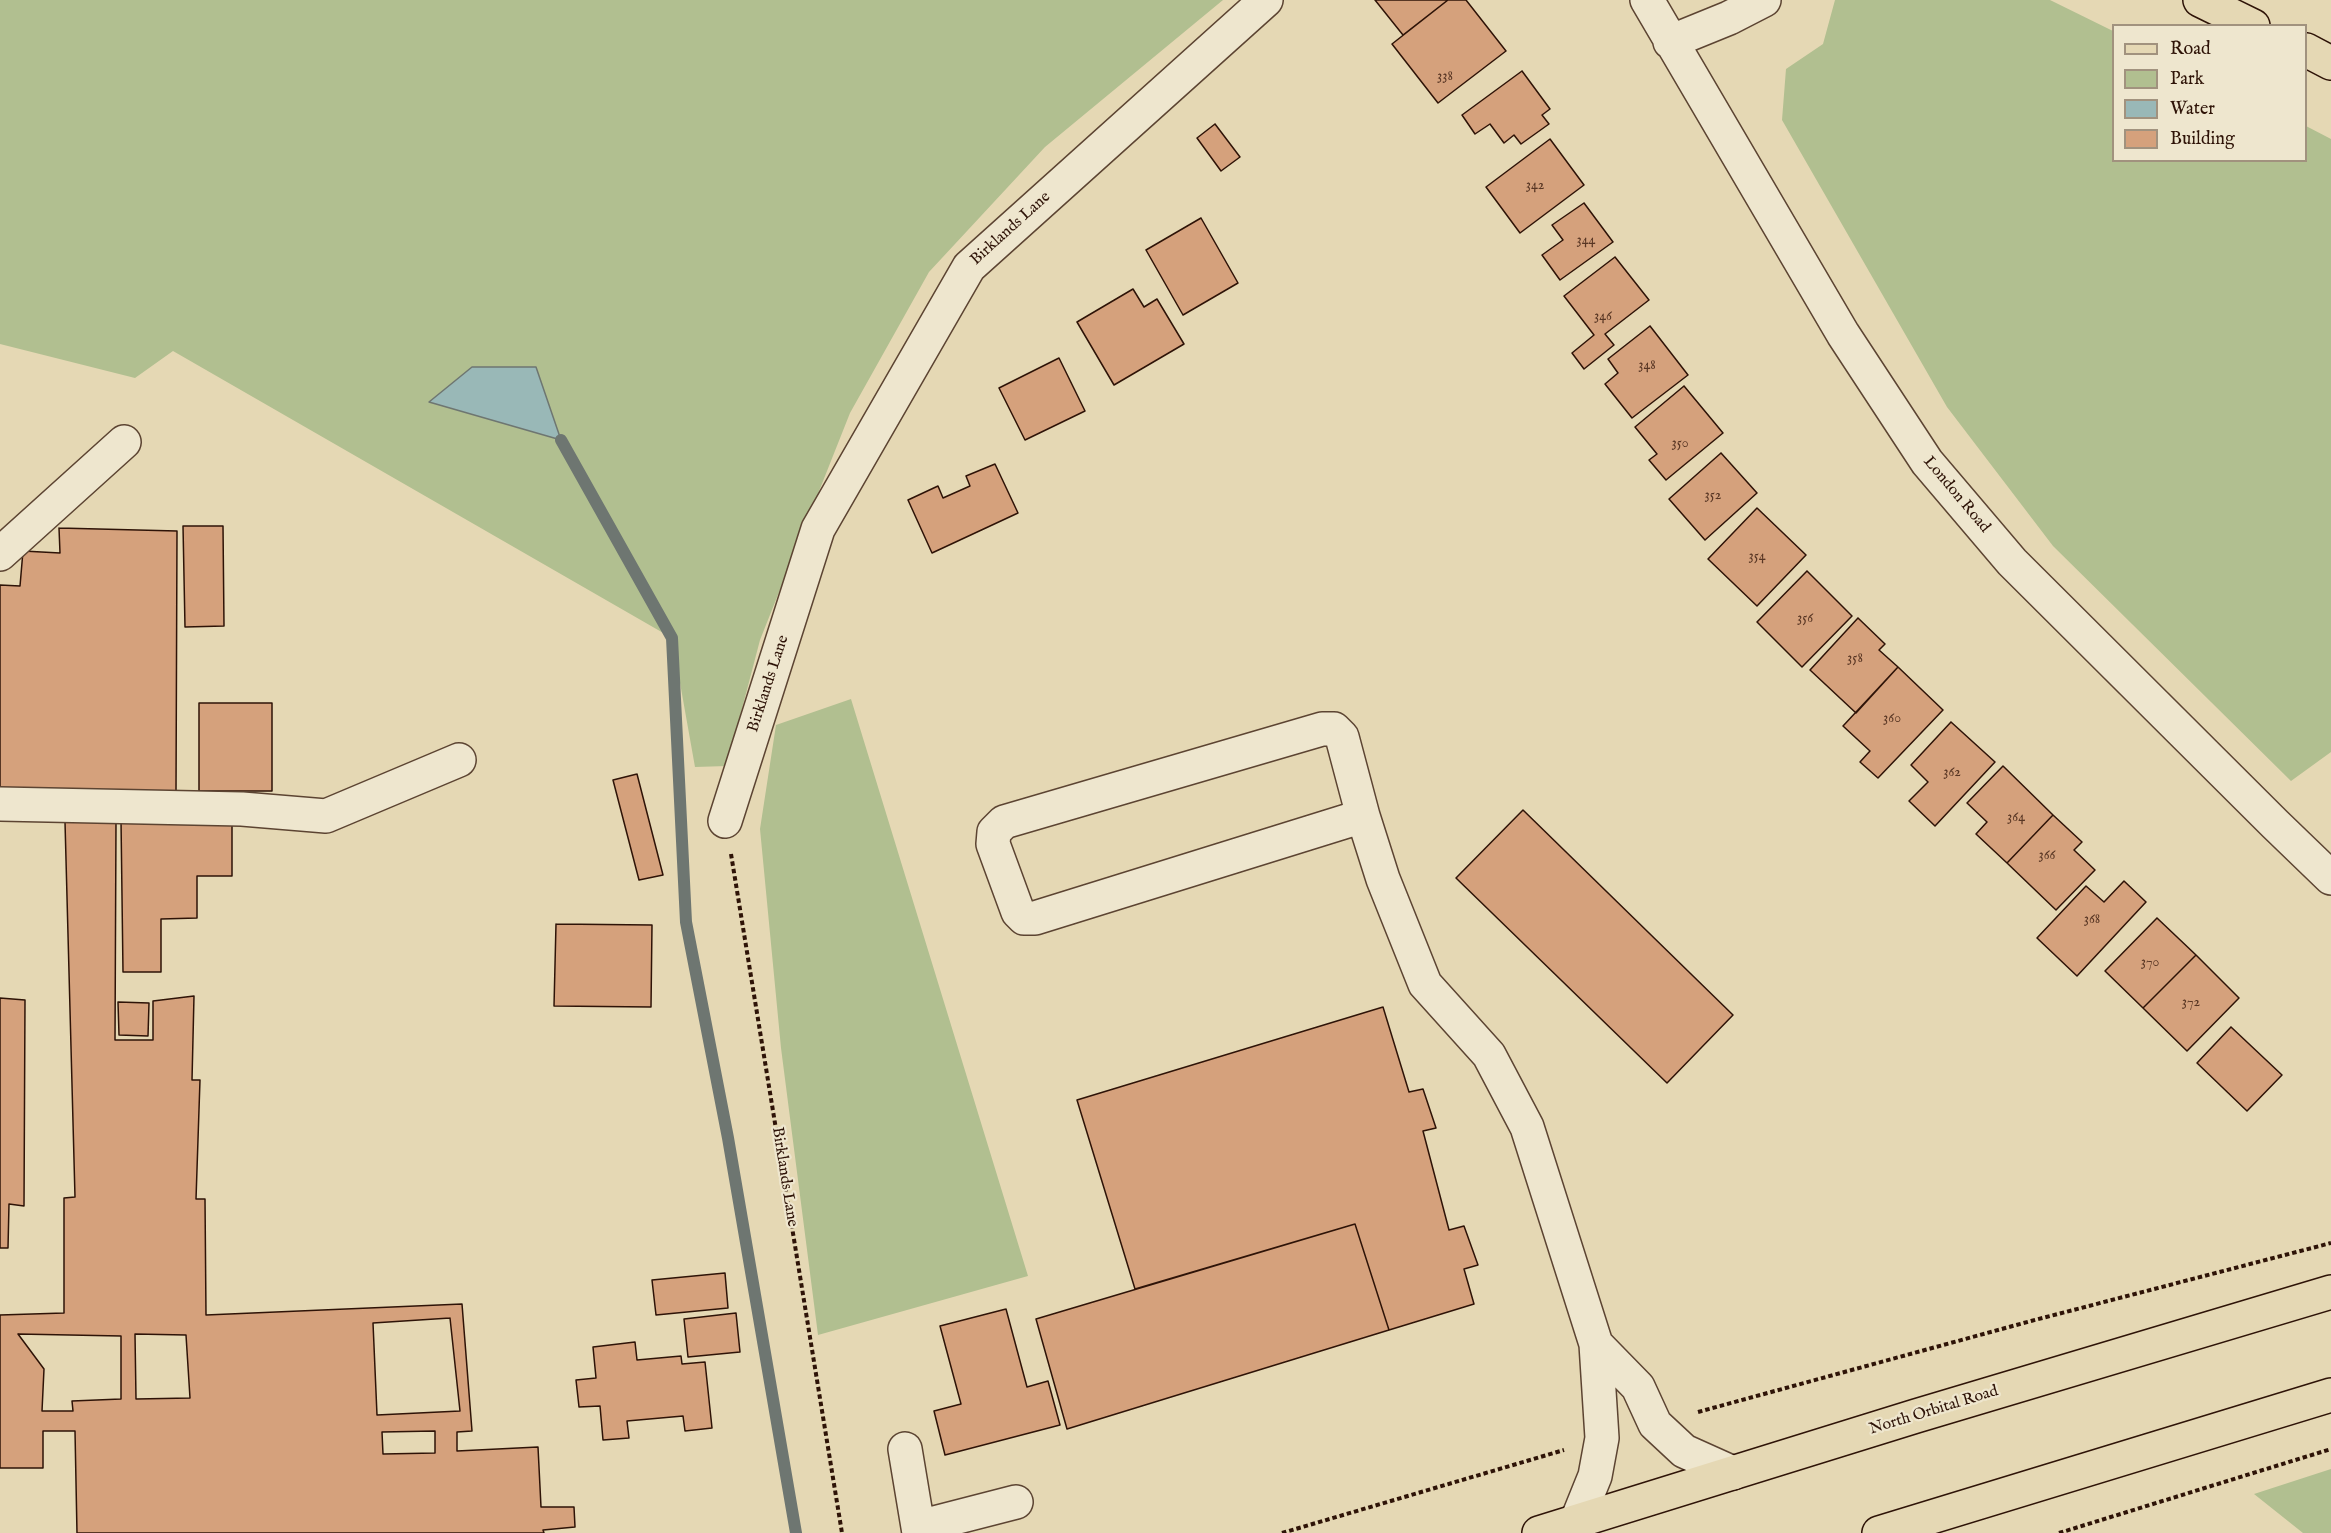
<!DOCTYPE html>
<style>
body{margin:0}
#map{position:relative;width:2331px;height:1533px;overflow:hidden;background:#e5d8b4;font-family:"IM FELL English",serif}
canvas{display:block}
.legend{position:absolute;left:2112px;top:24px;width:195px;height:138px;box-sizing:border-box;background:#eee6ce;border:2px solid #a1927e;margin:0;padding:8px 10px;list-style:none;font-size:18px;color:#2e1307}
.legend li{display:flex;align-items:center;gap:12px;height:30px}
.legend b{width:30px;border:2px solid #a1927e}
</style>
<div id="map">
<canvas width="2331" height="1533"></canvas>
<ul class="legend">
<li><b style="height:8px;background:#e5d8b4"></b>Road</li>
<li><b style="height:16px;background:#b1bf90"></b>Park</li>
<li><b style="height:16px;background:#99b8b7"></b>Water</li>
<li><b style="height:16px;background:#d5a17c"></b>Building</li>
</ul>
</div>
<script>
const g = document.querySelector('canvas').getContext('2d');
g.lineJoin = 'round';
function paint(path, color) { g.fillStyle = color; g.fill(path, 'evenodd'); }
const shape = rows => new Path2D(rows.map(r => 'M' + r).join(''));
function trace(path, color, width, dash) { g.strokeStyle = color; g.lineWidth = width; g.lineCap = dash ? 'butt' : 'round'; g.setLineDash(dash || []); g.stroke(path); }
function label(font, color, halo, rows, align = 'center') {
  g.font = font + ' "IM FELL English",serif'; g.lineWidth = 4.5; g.setLineDash([]); g.textBaseline = 'middle'; g.strokeStyle = halo; g.fillStyle = color; for (const [text, x, y, turn = 0] of rows) {
    g.save(); g.translate(x, y); g.rotate((+turn || 0) * Math.PI / 180); g.textAlign = isNaN(turn) ? turn : align; if (halo) g.strokeText(text, 0, 0); g.fillText(text, 0, 0); g.restore();
  }
}
const green = shape([
 [0,0,1223,0,1045,147,929,272,850,413,760,640,727,766,695,767,672,638,173,351,135,378,0,344],
 [1835,0,2050,0,2113,31,2114,160,2306,160,2306,126,2331,139,2331,752,2291,781,2053,546,1947,407,1782,120,1786,69,1823,44],
 [851,699,1028,1276,818,1335,781,1048,760,829,776,725],
 [2331,1469,2331,1533,2303,1533,2254,1494]
]);
const water = shape([
 [472,367,536,367,561,440,429,402,472,367]
]);
const stream = shape([
 [561,440,672,638,686,922,728,1138,796,1533]
]);
const building = shape([
 [1375,0,1448,0,1403,35,1375,0],
 [1448,0,1466,0,1506,51,1438,103,1392,44,1448,0],
 [1522,71,1550,109,1542,115,1549,124,1521,144,1514,135,1504,143,1490,124,1475,134,1462,115,1522,71],
 [1215,124,1240,157,1221,171,1197,138,1215,124],
 [1550,139,1584,185,1520,233,1486,187,1550,139],
 [1584,203,1613,242,1560,280,1542,255,1563,240,1552,225,1584,203],
 [1201,218,1238,283,1183,315,1146,250,1201,218],
 [1615,257,1649,300,1605,334,1614,345,1584,369,1572,353,1594,335,1564,296,1615,257],
 [1133,289,1144,307,1157,299,1184,344,1114,385,1077,322,1133,289],
 [1650,326,1688,375,1632,418,1605,384,1618,373,1608,359,1650,326],
 [1059,358,1085,411,1025,440,999,388,1059,358],
 [1684,386,1723,433,1666,480,1649,460,1657,454,1635,427,1684,386],
 [1721,453,1757,493,1705,540,1669,499,1721,453],
 [995,464,1018,513,932,553,908,500,938,486,943,498,970,486,966,476,995,464],
 [1757,508,1806,555,1757,606,1708,559,1757,508],
 [183,526,223,526,224,626,185,627,183,526],
 [59,528,177,531,176,791,0,790,0,585,20,586,23,551,60,553,59,528],
 [1807,571,1852,616,1802,667,1757,622,1807,571],
 [1858,618,1885,644,1879,650,1898,667,1856,713,1810,670,1858,618],
 [1898,667,1943,710,1878,778,1860,762,1870,751,1843,726,1898,667],
 [199,703,272,703,272,791,199,791,199,703],
 [1951,722,1995,762,1935,826,1909,801,1928,782,1911,765,1951,722],
 [2003,766,2053,815,2007,863,1976,834,1987,822,1967,803,2003,766],
 [637,774,663,875,639,880,613,780,637,774],
 [1523,810,1733,1015,1667,1083,1456,878,1523,810],
 [2053,815,2082,842,2074,850,2095,870,2056,910,2007,863,2053,815],
 [232,818,232,876,197,876,197,918,161,919,161,972,123,972,121,820,232,818],
 [65,822,116,822,115,1040,153,1040,153,1001,194,996,192,1080,200,1080,196,1199,205,1199,206,1315,462,1304,472,1431,457,1432,457,1451,538,1447,541,1507,574,1507,575,1527,543,1530,544,1533,77,1533,75,1431,43,1431,43,1468,0,1468,0,1315,64,1313,64,1198,75,1197,65,822],
 [450,1318,460,1411,377,1415,373,1323,450,1318],
 [18,1334,121,1336,121,1399,72,1401,73,1411,42,1411,44,1369,18,1334],
 [135,1334,186,1335,190,1398,136,1399,135,1334],
 [435,1431,435,1453,383,1454,382,1432,435,1431],
 [2124,881,2146,902,2077,976,2037,938,2086,886,2104,902,2124,881],
 [2157,918,2196,955,2143,1008,2105,971,2157,918],
 [556,924,652,925,651,1007,554,1006,556,924],
 [2196,955,2239,998,2187,1051,2143,1008,2196,955],
 [0,998,25,1000,24,1206,9,1204,8,1248,0,1248,0,998],
 [118,1002,149,1003,148,1036,119,1035,118,1002],
 [1383,1007,1409,1092,1423,1089,1436,1128,1423,1131,1449,1230,1464,1226,1478,1265,1464,1269,1474,1304,1389,1330,1355,1224,1135,1289,1077,1100,1383,1007],
 [2231,1027,2282,1075,2247,1111,2197,1063,2231,1027],
 [1355,1224,1389,1330,1067,1429,1036,1319,1355,1224],
 [725,1273,728,1308,656,1315,652,1280,725,1273],
 [1006,1309,1027,1387,1048,1381,1060,1425,945,1455,934,1411,961,1404,940,1326,1006,1309],
 [736,1313,740,1352,688,1357,684,1319,736,1313],
 [635,1342,637,1360,681,1356,682,1364,705,1362,712,1428,685,1431,683,1416,627,1421,629,1438,603,1440,600,1406,579,1407,576,1380,596,1378,593,1347,635,1342]
]);
const path = shape([
 [731,854,842,1533],
 [1698,1412,2031,1321,2331,1243],
 [1282,1533,1564,1450],
 [2059,1533,2331,1449]
]);
const minor = shape([
 [1647,0,1843,334,1927,462,2012,562,2275,824,2331,878],
 [1670,42,1729,18,1764,0],
 [0,554,124,442],
 [0,804,242,809,326,816,459,760],
 [1363,816,1035,918,1024,918,1018,912,993,844,994,832,1004,822,1322,729,1334,729,1342,737,1363,816,1383,879,1425,984,1489,1055,1527,1127,1596,1344,1602,1438,1595,1476,1576,1523],
 [725,821,818,529,969,267,1266,0],
 [1596,1344,1638,1387,1655,1424,1684,1451,1733,1473],
 [905,1449,919,1533],
 [919,1527,1016,1502]
]);
const major = shape([
 [2200,0,2253,26],
 [2306,50,2331,63]
]);
const highway = shape([
 [1539,1533,1916,1416,2331,1292],
 [1879,1533,2331,1395]
]);
const numberNames = [
 ["338",1445,77],
 ["342",1535,186],
 ["344",1586,241],
 ["346",1603,317],
 ["348",1647,366],
 ["350",1680,444],
 ["352",1713,496],
 ["354",1757,557],
 ["356",1805,619],
 ["358",1855,659],
 ["360",1892,719],
 ["362",1952,773],
 ["364",2016,818],
 ["366",2047,856],
 ["368",2092,920],
 ["370",2150,963],
 ["372",2191,1003]
];
const streetNames = [
 ["Birklands Lane",1011,229,-42],
 ["London Road",1956,495,50],
 ["Birklands Lane",769,684,-72],
 ["Birklands Lane",784,1177,81],
 ["North Orbital Road",1934,1411,-17]
];
paint(green, '#b1bf90');
paint(water, '#99b8b7');
trace(water, '#6e7671', 1.5);
trace(stream, '#6e7671', 12);
paint(building, '#d5a17c');
trace(building, '#2e1307', 1.5);
trace(minor, '#5c4432', 36);
trace(major, '#2e1307', 36);
trace(highway, '#2e1307', 36);
trace(path, '#2e1307', 4, [4.5, 3]);
trace(minor, '#eee6ce', 33);
trace(major, '#e5d8b4', 33);
trace(highway, '#e5d8b4', 33);
label('14px', '#583624', null, numberNames);
label('16px', '#2e1307', '#eee6ce', streetNames);
</script>
